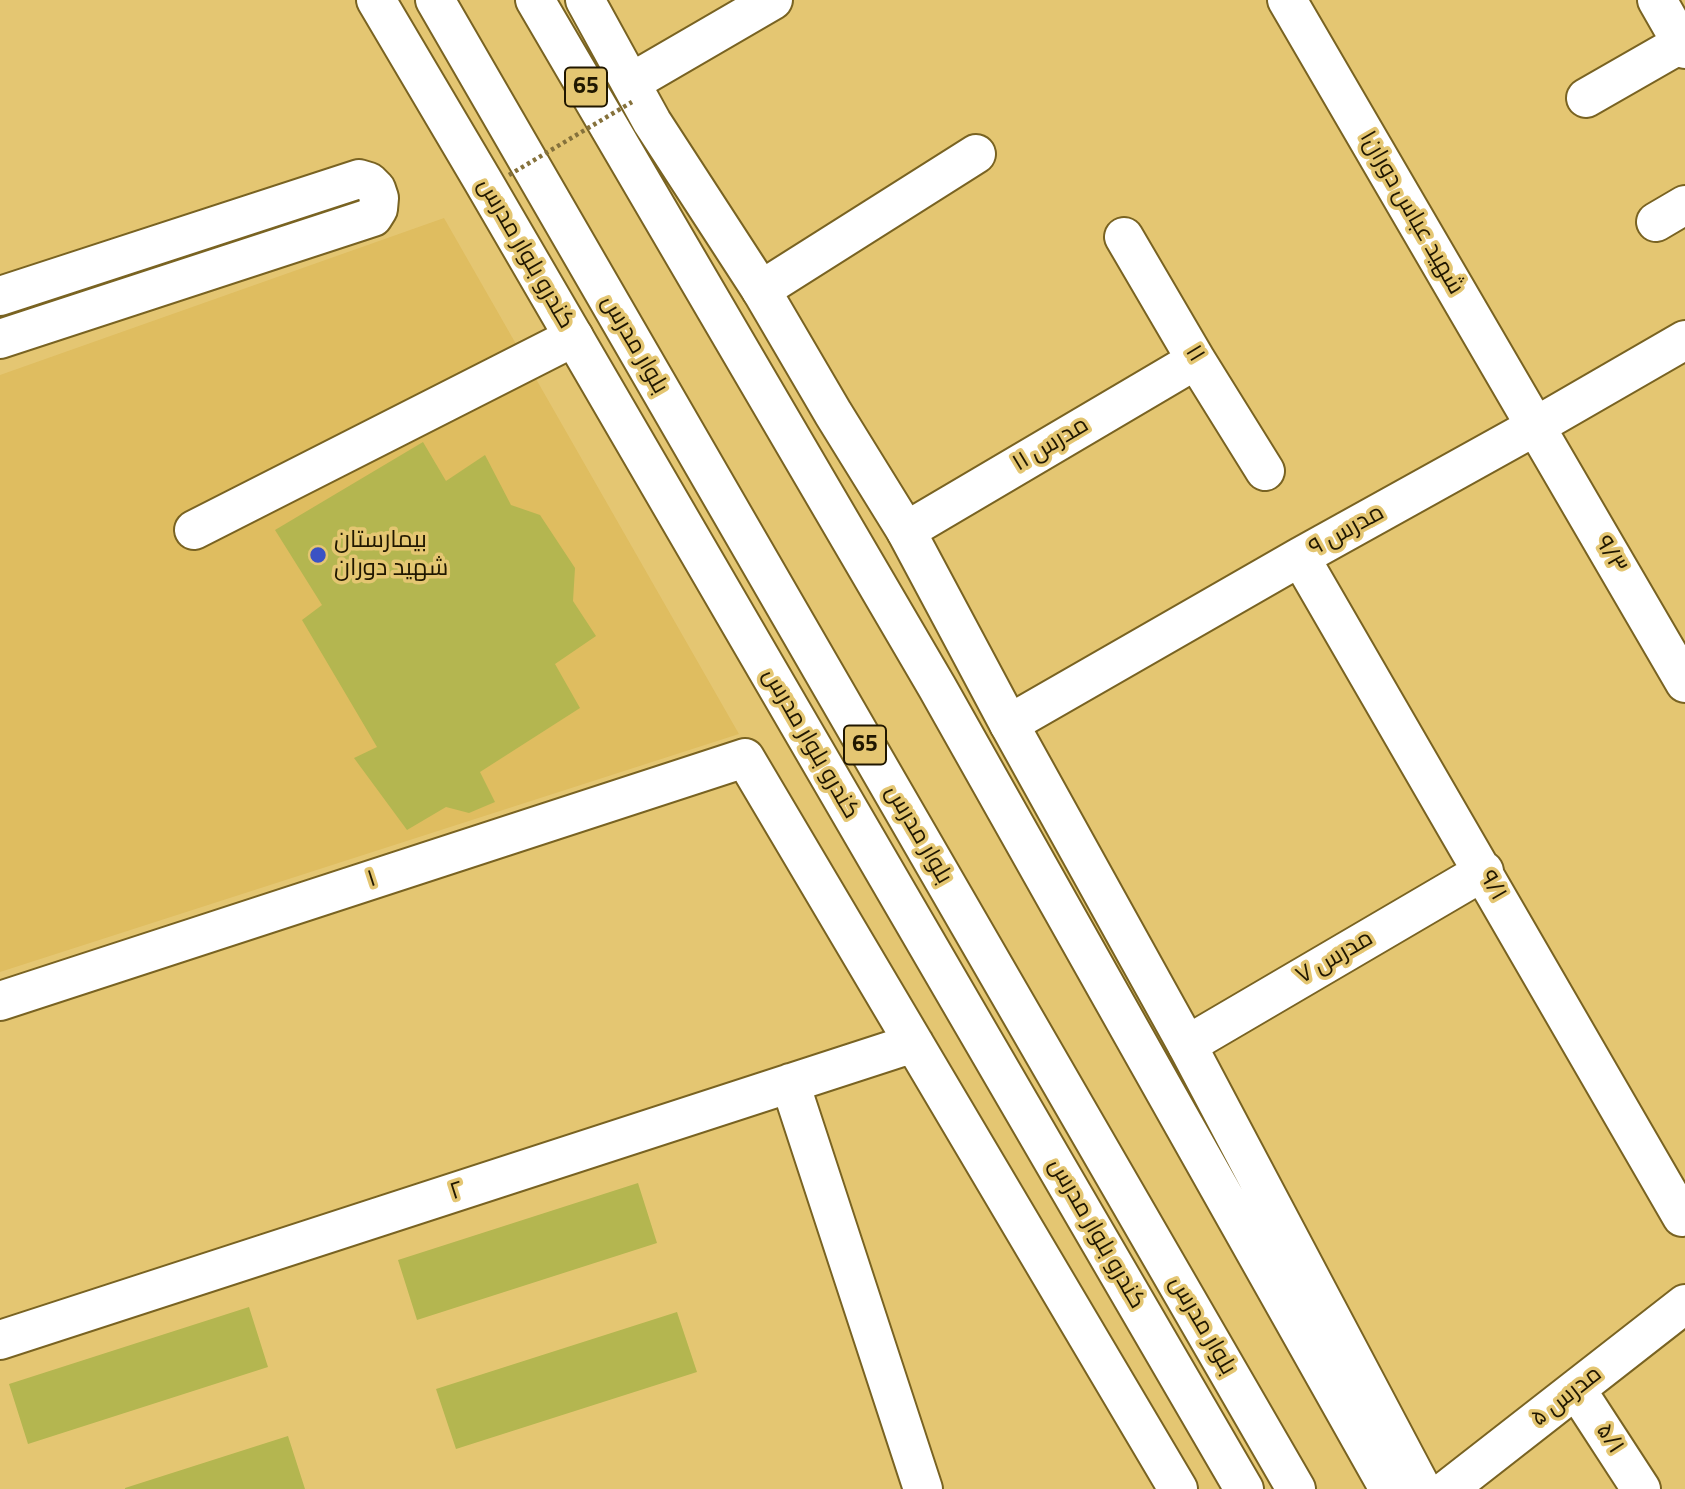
<!DOCTYPE html>
<meta charset="utf-8">
<style>
body{margin:0}
canvas{display:block;background:#e4c672}
</style>
<canvas width="1685" height="1489"></canvas>
<script>
const g = document.querySelector('canvas').getContext('2d');
g.lineJoin = 'round';
function paint(path, color) { g.fillStyle = color; g.fill(path, 'evenodd'); }
const shape = rows => new Path2D(rows.map(r => 'M' + r).join(''));
function trace(path, color, width, dash) { g.strokeStyle = color; g.lineWidth = width; g.lineCap = dash ? 'butt' : 'round'; g.setLineDash(dash || []); g.stroke(path); }
function label(font, color, halo, rows, align = 'center') {
  g.font = font + ' "Titillium Web",Cairo,sans-serif'; g.lineWidth = 7; g.setLineDash([]); g.textBaseline = 'middle'; g.strokeStyle = halo; g.fillStyle = color; for (const [text, x, y, turn = 0] of rows) {
    g.save(); g.translate(x, y); g.rotate((+turn || 0) * Math.PI / 180); g.textAlign = isNaN(turn) ? turn : align; if (halo) g.strokeText(text, 0, 0); g.fillText(text, 0, 0); g.restore();
  }
}
const built = shape([
 [444,218,739,734,0,972,0,375]
]);
const building = shape([
 [423,442,446,481,485,455,511,505,540,515,575,568,573,601,596,636,555,664,580,708,480,772,495,802,469,813,446,807,407,830,354,758,377,747,302,620,322,605,275,530],
 [638,1183,657,1243,417,1320,398,1260],
 [249,1307,268,1367,28,1444,9,1384],
 [677,1312,697,1372,456,1449,436,1389],
 [288,1436,305,1489,125,1489,125,1488]
]);
const minor = shape([
 [1287,0,1685,683],
 [1657,0,1685,49],
 [1586,98,1682,43],
 [1656,222,1685,205],
 [1124,237,1196,360,1265,471],
 [761,290,976,154],
 [0,296,359,179,369,182,376,189,379,198,378,209,373,217,0,339],
 [194,530,574,337],
 [906,531,1196,360],
 [1300,557,1682,1217,1685,1215],
 [1009,724,1300,557,1536,426,1685,340],
 [0,1001,745,758,1178,1489],
 [1187,1045,1484,871],
 [790,1083,923,1489],
 [0,1340,914,1043],
 [1576,1389,1641,1489],
 [1448,1489,1685,1304]
]);
const major = shape([
 [376,0,483,181,1244,1489],
 [435,0,1296,1489],
 [535,0,937,687,1389,1489],
 [585,0,652,122,761,290,833,413,906,531,1009,724,1187,1045,1422,1489],
 [632,82,773,0]
]);
const pathBridge = shape([
 [509,175,632,102]
]);
const markers = [
 [318,555,9,"#3b52c4"]
];
const shields = [
 [586,87,42],
 [865,745,42]
];
const shieldNames = [
 ["65",586,87],
 ["65",865,745]
];
const streetNames = [
 ["شهید عباس دوران۱",1411,213,60],
 ["کندرو بلوار مدرس",525,254,60],
 ["بلوار مدرس",634,345,60],
 ["۱۱",1194,354,59],
 ["مدرس ۱۱",1051,445,-31],
 ["مدرس ۹",1347,531,-29],
 ["۹/۳",1610,555,60],
 ["کندرو بلوار مدرس",810,744,60],
 ["بلوار مدرس",918,835,60],
 ["۱",372,880,-18],
 ["۹/۱",1492,886,60],
 ["مدرس ۷",1335,958,-30],
 ["۲",457,1192,-18],
 ["کندرو بلوار مدرس",1096,1234,60],
 ["بلوار مدرس",1202,1326,60],
 ["مدرس ۵",1567,1397,-38],
 ["۵/۱",1609,1439,57]
];
const poiNames = [
 ["بیمارستان",334,541],
 ["شهید دوران",334,569]
];
paint(built, '#dfbd60');
paint(building, '#b4b650');
trace(minor, '#796322', 42);
trace(major, '#796322', 42);
trace(minor, '#fff', 38);
trace(major, '#fff', 38);
trace(pathBridge, '#85713b', 4.5, [3.5, 3.5]);
for (const [x, y, r, color] of markers) { const dot = new Path2D(); dot.arc(x, y, r, 0, 2 * Math.PI); g.fillStyle = color; g.fill(dot); trace(dot, '#e4c672', 2.5); }
for (const [x, y, w] of shields) { const box = new Path2D(); box.roundRect(x - w / 2, y - 19.5, w, 39, 5); g.fillStyle = '#e4c672'; g.fill(box); trace(box, '#201700', 2); }
label('bold 23px', '#201700', null, shieldNames);
label('24px', '#201700', '#e4c672', streetNames);
label('24px', '#201700', '#e4c672', poiNames, 'left');
</script>
